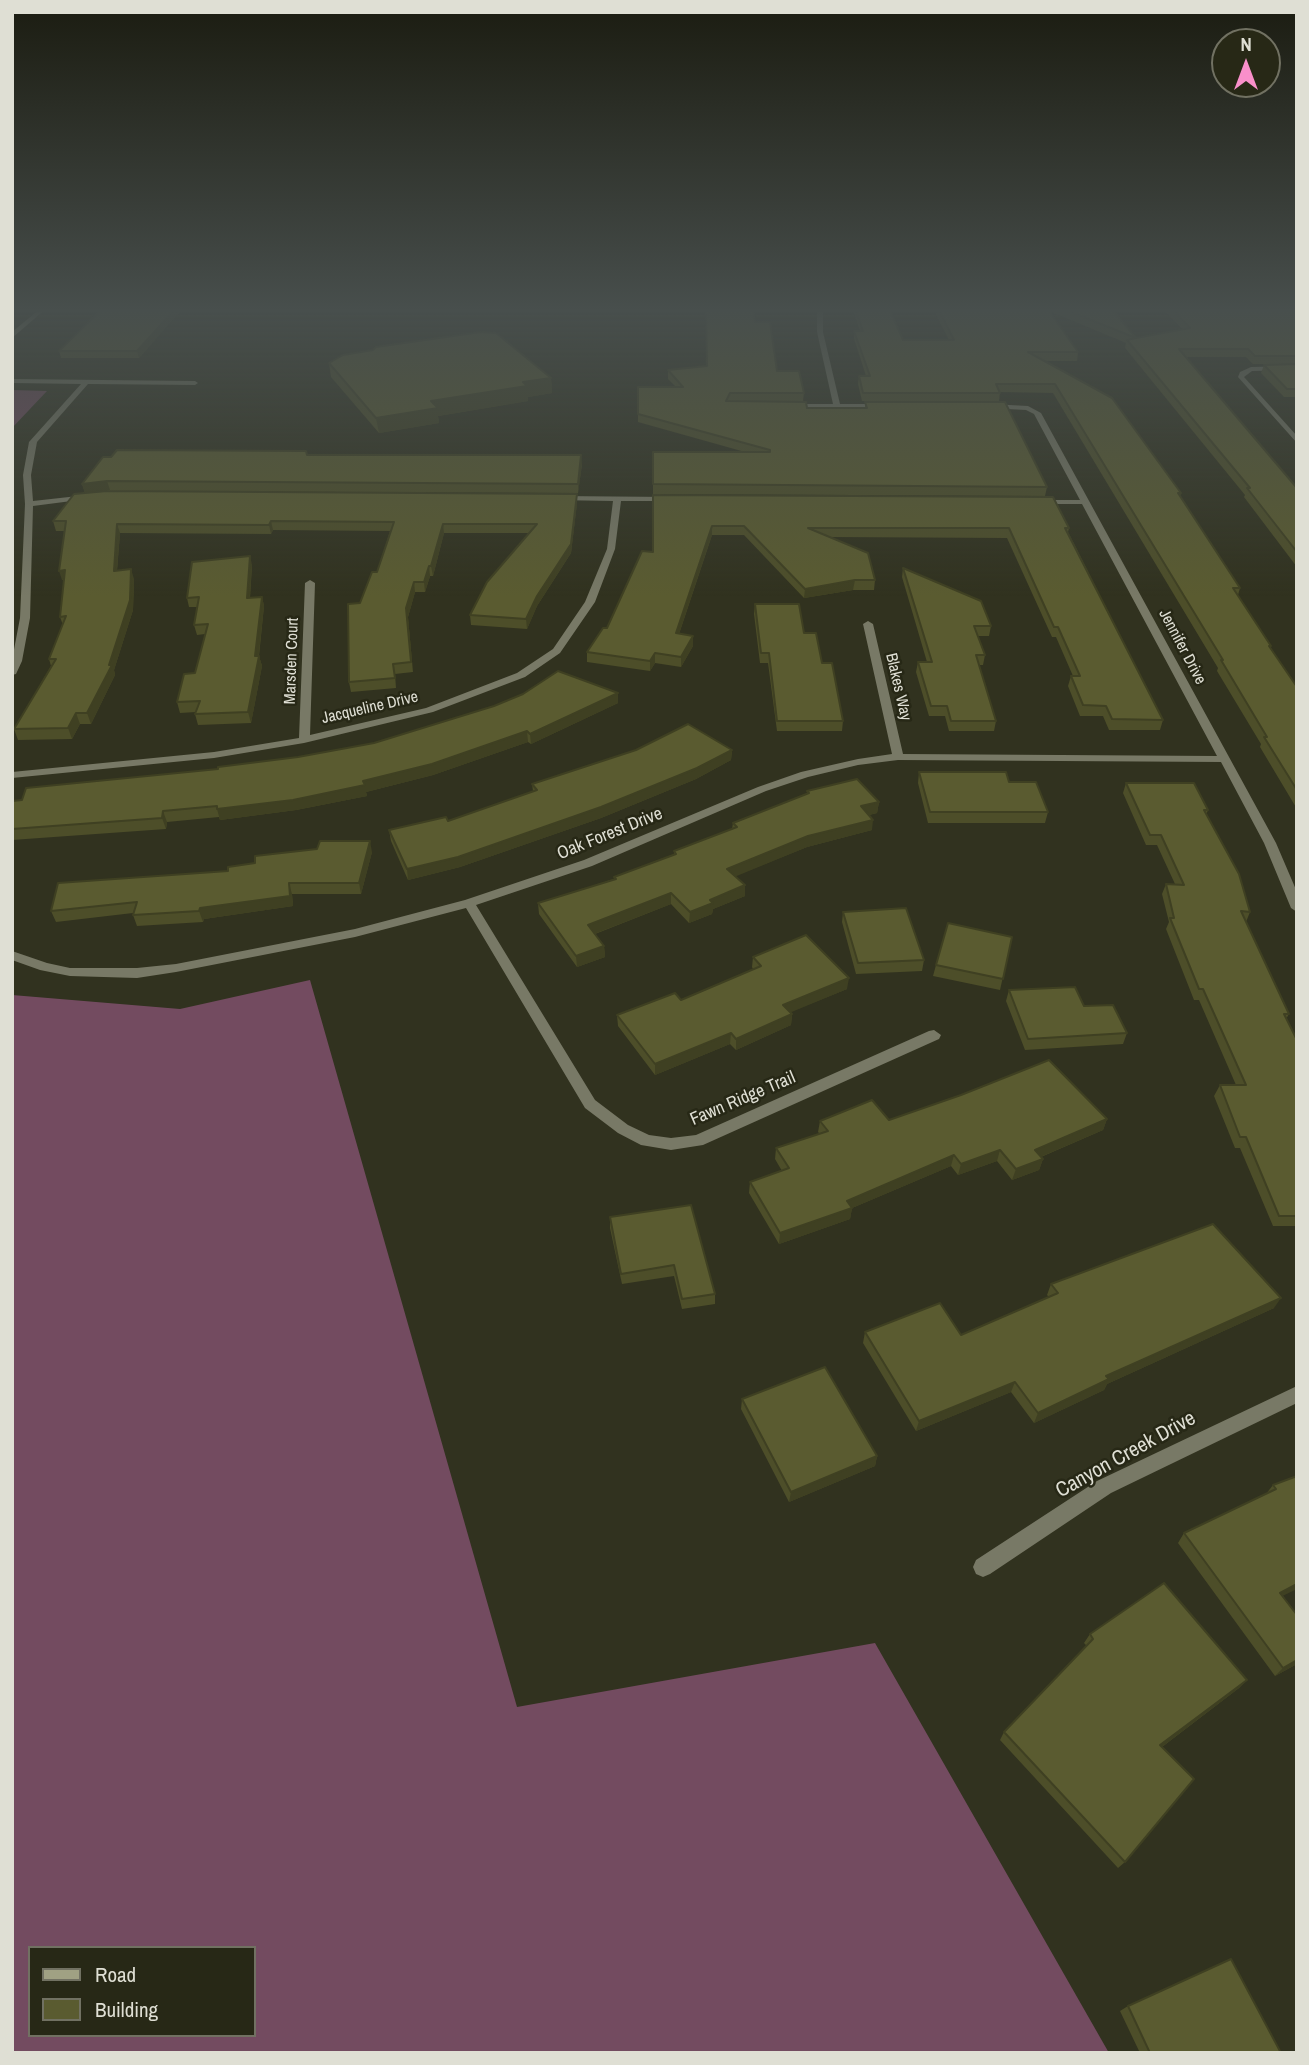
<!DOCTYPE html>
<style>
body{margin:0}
#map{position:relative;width:1309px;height:2065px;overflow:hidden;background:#31321f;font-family:"Archivo Narrow",sans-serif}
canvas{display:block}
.frame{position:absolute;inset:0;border:14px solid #dfdfd4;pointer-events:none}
.legend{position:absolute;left:28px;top:1946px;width:228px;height:91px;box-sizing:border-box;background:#272816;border:2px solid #717162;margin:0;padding:9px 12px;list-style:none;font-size:21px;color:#dfdfd4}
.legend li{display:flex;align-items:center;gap:14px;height:35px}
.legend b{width:35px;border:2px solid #717162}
.north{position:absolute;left:1211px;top:28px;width:70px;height:70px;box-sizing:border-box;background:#272816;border:2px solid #717162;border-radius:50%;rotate:0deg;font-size:19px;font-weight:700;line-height:28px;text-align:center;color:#dfdfd4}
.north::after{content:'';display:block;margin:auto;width:24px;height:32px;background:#f98fca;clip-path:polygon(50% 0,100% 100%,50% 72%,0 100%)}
</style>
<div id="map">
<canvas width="1309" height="2065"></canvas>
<div class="frame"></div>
<ul class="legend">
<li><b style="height:9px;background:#a0a183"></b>Road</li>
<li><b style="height:19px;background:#5a5b30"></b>Building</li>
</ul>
<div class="north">N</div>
</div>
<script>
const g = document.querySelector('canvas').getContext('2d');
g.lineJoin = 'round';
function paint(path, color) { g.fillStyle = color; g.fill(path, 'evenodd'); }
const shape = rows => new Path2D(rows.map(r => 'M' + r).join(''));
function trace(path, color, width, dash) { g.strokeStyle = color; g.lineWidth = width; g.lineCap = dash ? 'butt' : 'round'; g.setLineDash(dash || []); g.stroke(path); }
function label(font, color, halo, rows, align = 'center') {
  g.font = font + ' "Archivo Narrow",sans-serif'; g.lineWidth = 5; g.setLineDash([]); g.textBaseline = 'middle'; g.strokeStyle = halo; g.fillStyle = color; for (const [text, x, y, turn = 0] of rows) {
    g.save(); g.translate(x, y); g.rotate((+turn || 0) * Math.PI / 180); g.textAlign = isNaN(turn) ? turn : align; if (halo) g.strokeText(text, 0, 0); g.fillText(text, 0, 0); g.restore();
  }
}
const forest = shape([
 [12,390,47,391,12,428],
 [310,980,517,1707,875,1643,1109,2053,12,2053,12,995,180,1009],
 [30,1948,254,1948,254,2035,30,2035]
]);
const minor = shape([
 [817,308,823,308,823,332,840,404,883,404,886,408,788,408,784,406,788,404,833,404,817,332,817,308],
 [1297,366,1297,370,1252,371,1244,377,1297,436,1297,443,1238,377,1240,372,1251,367,1297,366],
 [12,379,195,381,198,383,195,385,88,384,37,442,31,475,33,501,87,495,91,497,87,499,33,506,30,618,22,661,16,674,12,675,12,660,20,618,25,504,23,475,29,442,81,384,12,383,12,379],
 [991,404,1028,406,1041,413,1276,843,1297,892,1297,912,1291,908,1264,843,1221,762,898,760,858,765,808,777,766,791,592,866,476,905,595,1100,628,1125,649,1135,671,1138,696,1135,929,1031,934,1030,941,1035,939,1039,703,1145,671,1150,641,1145,618,1133,585,1108,466,908,355,937,176,972,137,978,70,976,40,970,12,960,12,951,47,963,70,968,137,968,176,964,355,929,465,900,584,860,758,787,801,772,858,759,892,754,863,624,868,621,873,624,903,754,1217,756,1082,504,1038,504,1034,502,1038,500,1080,500,1034,414,1026,410,988,408,991,404],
 [558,496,671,497,675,499,671,501,621,501,615,549,595,602,560,653,525,677,433,712,304,743,214,758,12,778,12,772,214,752,299,738,305,583,310,580,315,583,310,735,426,708,517,673,553,649,585,602,607,549,613,501,555,500,554,498,558,496],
 [1297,1386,1297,1403,1111,1493,990,1574,983,1577,976,1574,973,1567,976,1560,1097,1481,1297,1386]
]);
const secondary = shape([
 [41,308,47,308,12,338,12,332,41,308]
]);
const wall = shape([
 [103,308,183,308,139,358,61,358,59,351],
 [852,308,889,308,903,340,949,340,936,315,937,308,1111,308,1136,338,1182,329,1162,308,1297,308,1297,364,1253,364,1246,357,1186,357,1297,488,1297,567,1244,497,1245,495,1125,348,1126,343,1049,311,1078,352,1077,361,1043,361,1181,493,1180,496,1240,588,1238,595,1271,646,1271,648,1297,687,1297,809,1260,747,1261,744,1217,671,1218,668,1053,393,1000,392,999,401,862,401,858,384,859,376,866,376,854,339,854,331,860,331],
 [755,322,777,371,804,393,803,401,807,408,865,408,865,402,1047,487,1045,496,653,494,653,452,745,452,638,422,638,414,676,387,668,379,668,370,706,366],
 [329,363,551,378,552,393,528,397,528,401,438,416,439,423,379,433,331,377],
 [1297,364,1297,397,1284,397,1261,373,1264,365],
 [307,455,582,464,578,493,108,491,577,503,571,553,537,606,527,629,471,625,470,615,529,533,444,533,433,576,430,576,425,592,415,592,408,617,413,672,395,674,396,688,351,692,349,682,360,603,377,572,390,531,273,530,271,534,120,533,117,571,134,579,133,610,114,670,115,675,91,724,80,724,72,739,18,740,14,729,51,666,49,659,63,625,60,617,64,580,62,580,65,531,56,531,53,521,85,493,82,484],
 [653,495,1069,528,1068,532,1163,720,1160,730,1109,730,1103,716,1080,716,1068,686,1071,676,1073,676,1056,637,1052,637,1007,538,831,537,875,580,874,590,853,590,804,598,744,535,712,535,679,634,693,646,681,667,655,663,650,671,587,662,587,652,607,628,653,552],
 [252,565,250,598,262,597,264,606,259,656,262,666,251,723,198,725,195,714,196,712,180,713,177,702,195,673,205,634,197,635,194,625,197,607,189,607,187,598],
 [903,568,991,626,989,636,978,636,985,655,983,665,979,665,996,721,994,731,949,731,945,716,929,716,916,672,918,662,927,662,902,577],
 [755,604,804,633,822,663,843,721,842,731,777,731,768,663,760,663,754,614],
 [618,703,531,744,528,742,433,775,366,792,367,796,296,810,220,820,219,817,167,822,166,829,12,840,12,801,298,757,374,743,494,706],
 [732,750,731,760,696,779,601,818,460,867,408,880,391,841,389,830,448,821,533,791,532,784],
 [919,772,1009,782,1048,812,1045,823,928,823,918,783],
 [1126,783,1208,810,1206,815,1250,912,1246,922,1289,1014,1286,1019,1297,1040,1297,1226,1273,1226,1240,1148,1235,1148,1214,1096,1220,1085,1236,1085,1199,1000,1194,1000,1166,929,1169,922,1162,894,1166,884,1175,884,1157,845,1146,845,1123,793],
 [807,791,879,802,877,813,869,815,872,830,807,847,735,876,745,885,745,896,713,909,712,914,689,923,671,904,595,934,604,946,605,957,577,967,539,914,538,903,614,879,614,877,674,854,674,851,732,829,733,823,807,794],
 [372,852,361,894,292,894,293,906,204,919,203,922,137,926,133,915,133,913,56,922,51,911,228,871],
 [843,912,924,960,922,971,856,974,842,922],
 [1012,937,1000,990,933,976,936,965],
 [753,957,847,989,790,1012,792,1014,791,1025,736,1050,730,1044,655,1075,618,1026,617,1015,681,1000,753,969,752,967],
 [1009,990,1127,1033,1123,1044,1025,1050,1006,1001],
 [1107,1119,1103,1130,1041,1157,1043,1159,1039,1170,1012,1180,997,1161,958,1175,951,1166,852,1208,850,1219,779,1244,749,1193,750,1182,782,1171,775,1159,776,1148,820,1134,818,1132,820,1121],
 [610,1217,715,1294,715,1304,682,1309,674,1276,622,1284,610,1228],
 [1051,1284,1274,1308,1107,1384,1104,1390,1034,1423,1011,1392,916,1431,863,1343,865,1332,961,1335,1049,1297,1047,1295],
 [742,1399,877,1456,875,1466,789,1502,741,1409],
 [1297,1476,1283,1596,1297,1615,1297,1664,1275,1676,1178,1543,1184,1533,1266,1494,1273,1485],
 [1090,1634,1247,1680,1239,1688,1162,1747,1125,1862,1118,1868,1000,1740,1004,1732,1087,1646,1084,1643],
 [1128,2006,1281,2053,1140,2053,1120,2011]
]);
const shadedWall = shape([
 [176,308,183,308,139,358,137,351],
 [551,378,552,393,528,397,528,401,438,416,439,423,379,433,376,418,431,401,523,382],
 [581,455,582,464,578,493,578,484],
 [107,481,110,490,85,493,82,484],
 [577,494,577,503,571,553,537,606,527,629,526,619],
 [271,521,273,530,271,534,269,525],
 [117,524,120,533,116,581,114,571],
 [443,524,444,533,433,576,431,566],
 [712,526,712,535,676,643,676,633],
 [250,556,252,565,249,608,247,598],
 [429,566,430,576,425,592,424,582],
 [131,569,134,579,133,610,114,670,115,675,91,724,87,713,109,665],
 [65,570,68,580,62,580,59,571],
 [855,580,853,590,804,598,805,589],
 [414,582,415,592,408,617,413,672,406,608],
 [262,597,264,606,258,662,259,656,262,666,251,723,248,712],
 [693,636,693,646,681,667,681,657],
 [655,653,655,663,650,671,650,661],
 [618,693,618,703,531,744,530,734],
 [76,713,80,724,72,739,68,728],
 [527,731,528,742,433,775,366,792,367,796,296,810,220,820,217,809,363,781],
 [732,750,731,760,696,779,601,818,460,867,408,880,407,869],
 [879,802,877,813,860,817,861,806],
 [163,811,167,822,166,829,162,818],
 [873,820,872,830,807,847,727,880,727,869,808,836],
 [370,841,372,852,361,894,359,883],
 [289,883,292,894,293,906,204,919,203,922,199,911,200,908],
 [745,885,745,896,713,909,712,914,689,923,690,912,710,900],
 [671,893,671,904,589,936,588,925],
 [604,946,605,957,577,967,576,956],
 [849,978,847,989,782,1016,783,1005],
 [792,1014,791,1025,736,1050,736,1039],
 [731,1033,730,1044,655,1075,655,1064],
 [1107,1119,1103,1130,1031,1161,1035,1150],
 [1000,1150,997,1161,958,1175,961,1164],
 [954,1155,951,1166,852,1208,850,1219,779,1244,780,1233,847,1201],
 [1043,1159,1039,1170,1012,1180,1016,1169],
 [1281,1298,1274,1308,1107,1384,1104,1390,1034,1423,1038,1413,1106,1376],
 [1015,1382,1011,1392,916,1431,919,1421],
 [877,1456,875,1466,789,1502,791,1492],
 [1297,1584,1297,1589,1272,1601,1280,1593],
 [1297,1660,1297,1664,1275,1676,1283,1668],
 [1247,1680,1239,1688,1154,1753,1160,1745]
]);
const building = shape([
 [103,308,176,308,137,351,59,351,103,308],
 [706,308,753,308,755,322,770,322,777,371,799,371,804,393,730,393,726,401,806,402,807,408,867,408,865,402,1005,402,1047,487,653,484,653,452,770,452,770,450,638,414,638,387,683,387,668,370,707,366,706,308],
 [855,308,889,308,903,340,954,340,938,308,1047,308,1078,352,1028,352,1112,398,1181,493,1178,493,1240,588,1233,588,1271,646,1269,646,1297,687,1297,790,1264,737,1267,737,1221,660,1223,660,1055,384,996,384,1000,393,863,393,859,376,870,376,854,331,863,331,855,308],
 [1061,308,1111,308,1136,338,1190,328,1171,308,1297,308,1297,356,1255,356,1248,349,1179,349,1297,488,1297,552,1247,488,1250,488,1127,340,1136,338,1061,308],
 [481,332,496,333,551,378,523,382,527,386,431,401,438,408,376,418,329,363,343,355,373,350,376,347,481,332],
 [1297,364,1297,389,1287,389,1264,365,1297,364],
 [117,450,306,451,307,455,581,455,578,484,107,481,82,484,103,457,111,457,117,450],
 [107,491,577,494,571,544,537,596,526,619,470,615,487,582,537,524,443,524,431,566,429,566,424,582,414,582,406,608,411,662,393,664,395,678,349,682,348,604,360,603,372,572,377,572,394,522,271,521,269,525,117,524,114,571,131,569,130,600,109,665,112,665,87,713,76,713,68,728,14,729,56,659,49,659,66,616,60,617,65,570,59,571,66,521,53,521,74,494,107,491],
 [653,495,1053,497,1069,528,1065,528,1163,720,1112,719,1106,706,1083,705,1071,676,1080,676,1058,627,1054,627,1009,528,808,528,868,553,875,580,855,580,805,589,744,526,712,526,676,633,693,636,681,657,655,653,650,661,587,652,603,628,607,628,642,551,653,552,653,495],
 [250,556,247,598,262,597,255,656,259,656,248,712,195,714,200,701,177,702,184,674,195,673,208,624,194,625,199,597,187,598,192,562,250,556],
 [903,568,981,601,991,626,974,626,985,655,976,655,996,721,951,721,947,706,931,706,918,662,932,662,903,568],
 [755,604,799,604,804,633,816,633,822,663,832,663,843,721,777,721,769,653,761,653,755,604],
 [558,671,618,693,530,734,527,731,432,764,363,781,365,785,293,800,217,809,217,806,163,811,162,818,12,829,12,801,22,800,26,788,218,769,218,767,298,757,374,743,494,706,523,694,558,671],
 [688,724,732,750,697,768,601,807,458,857,407,869,389,830,446,817,448,821,537,790,532,784,636,750,688,724],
 [919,772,1006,772,1009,782,1036,782,1048,812,930,812,919,772],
 [857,779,879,802,861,806,873,820,808,836,727,869,745,885,710,900,713,903,690,912,671,893,588,925,604,946,576,956,538,903,616,879,614,877,676,854,674,851,737,827,733,823,809,793,807,791,857,779],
 [1126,783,1194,783,1208,810,1204,810,1239,874,1250,912,1241,911,1289,1014,1284,1014,1297,1040,1297,1216,1279,1216,1246,1137,1240,1137,1220,1085,1246,1085,1203,989,1199,989,1170,918,1174,918,1166,884,1184,885,1161,835,1150,835,1126,783],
 [320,841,370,841,359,883,289,883,290,896,200,908,199,911,133,915,137,902,51,911,58,883,228,871,228,867,255,863,255,856,317,849,320,841],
 [906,908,924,960,858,963,843,912,906,908],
 [948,923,1012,937,1003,979,936,965,948,923],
 [806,935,849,978,783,1005,792,1014,736,1039,731,1033,655,1064,617,1015,675,993,681,1000,761,966,753,957,806,935],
 [1075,987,1084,1006,1113,1005,1127,1033,1028,1039,1009,990,1075,987],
 [1049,1060,1107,1119,1035,1150,1043,1159,1016,1169,1000,1150,961,1164,954,1155,847,1201,852,1208,780,1233,750,1182,789,1168,776,1148,828,1131,820,1121,872,1100,889,1120,961,1095,1049,1060],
 [691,1205,715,1294,682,1299,674,1265,621,1274,610,1217,691,1205],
 [1213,1224,1281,1298,1106,1376,1109,1379,1038,1413,1015,1382,919,1421,865,1332,940,1303,961,1335,1058,1293,1051,1284,1213,1224],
 [825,1367,877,1456,791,1492,742,1399,825,1367],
 [1297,1476,1297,1584,1280,1593,1297,1615,1297,1660,1283,1668,1184,1533,1276,1489,1273,1485,1297,1476],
 [1164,1583,1247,1680,1160,1745,1194,1779,1125,1862,1004,1732,1093,1639,1090,1634,1164,1583],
 [1231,1959,1281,2053,1150,2053,1128,2006,1231,1959]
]);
const farStreetnames = [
 ["Jennifer Drive",1182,647,62],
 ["Marsden Court",292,661,-88],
 ["Blakes Way",898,687,77],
 ["Jacqueline Drive",370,708,-13]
];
const streetNames = [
 ["Oak Forest Drive",610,834,-22],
 ["Fawn Ridge Trail",743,1099,-23]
];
const nearStreetnames = [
 ["Canyon Creek Drive",1126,1455,-29]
];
paint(forest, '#734b60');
paint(minor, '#787966');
paint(secondary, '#a0a183');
paint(wall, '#4d4e29');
paint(shadedWall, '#3f4022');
paint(building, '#5a5b30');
trace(building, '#3f4022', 2);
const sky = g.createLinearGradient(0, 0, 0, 597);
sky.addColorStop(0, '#1b1c11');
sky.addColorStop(0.52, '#484f4d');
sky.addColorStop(1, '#484f4d00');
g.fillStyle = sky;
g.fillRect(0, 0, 1309, 597);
label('16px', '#dfdfd4', '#272816', farStreetnames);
label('18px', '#dfdfd4', '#272816', streetNames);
label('21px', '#dfdfd4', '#272816', nearStreetnames);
</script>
